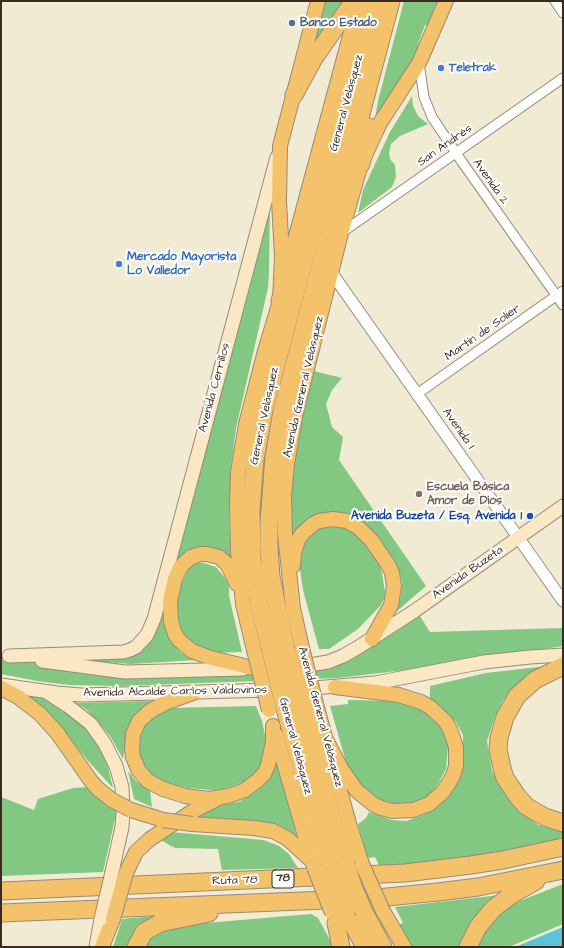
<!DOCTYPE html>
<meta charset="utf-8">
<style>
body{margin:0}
#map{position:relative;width:564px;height:948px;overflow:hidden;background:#f2ebd4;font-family:"Architects Daughter",sans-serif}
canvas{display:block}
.frame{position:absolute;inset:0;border:2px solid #3b2a1e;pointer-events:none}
</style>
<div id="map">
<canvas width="564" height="948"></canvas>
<div class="frame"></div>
</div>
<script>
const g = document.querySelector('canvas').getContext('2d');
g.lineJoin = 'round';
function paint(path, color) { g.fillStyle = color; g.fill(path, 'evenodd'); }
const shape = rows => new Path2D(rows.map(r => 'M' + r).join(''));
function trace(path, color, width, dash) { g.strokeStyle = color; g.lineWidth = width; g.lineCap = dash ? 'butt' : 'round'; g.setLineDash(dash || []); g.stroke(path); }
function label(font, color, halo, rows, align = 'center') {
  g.font = font + ' "Architects Daughter",sans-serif'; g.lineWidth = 4; g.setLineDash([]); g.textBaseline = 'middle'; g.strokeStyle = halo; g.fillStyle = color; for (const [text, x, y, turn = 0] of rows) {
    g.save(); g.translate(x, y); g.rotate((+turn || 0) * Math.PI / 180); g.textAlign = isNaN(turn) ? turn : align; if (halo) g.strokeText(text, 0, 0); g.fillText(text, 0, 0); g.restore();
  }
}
const green = shape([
 [322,1,348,1,309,51],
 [404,1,442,1,432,27,425,25,418,44,423,46,374,125,378,101],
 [412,96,413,106,418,116,428,124,400,136,391,144,389,153,390,159,395,165,396,177,392,187,358,213,363,190,375,164,390,132],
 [270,201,269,271,268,288,236,428,231,469,229,518,231,561,195,552,164,613,165,628,170,641,180,652,186,656,196,660,131,664,102,662,64,657,141,649,146,645,155,634,216,411],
 [314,371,342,378,332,390,326,404,332,427,343,437,339,460,426,586,396,612,401,595,402,581,397,564,378,537,361,520,345,514,289,544,289,508,296,439],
 [332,525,347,528,355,533,365,542,381,567,385,592,384,599,380,606,358,629,329,649,319,649,303,590,299,562,301,548,310,535,319,528],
 [198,563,204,563,216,567,225,578,229,586,229,596,242,652,209,653,181,637,175,610,181,585,188,570,193,565],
 [420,616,430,632,563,628,563,646,405,670,338,678,120,686,69,685,37,681,1,674,1,660,21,660,97,674,146,676,247,674,334,666,351,660],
 [547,666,503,700,495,717,487,741,492,771,501,788,518,809,538,825,563,832,563,841,522,851,437,863,379,865,375,857,367,858,358,824,366,818,369,812,391,820,406,821,423,815,447,799,460,778,463,755,463,735,456,722,430,700,430,686,486,673],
 [25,694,39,696,47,700,78,720,100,747,106,759,113,788,88,761,49,713],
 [348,700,396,701,407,704,429,713,443,728,448,746,446,769,437,786,429,795,421,800,411,804,399,806,374,801,348,769,330,706,348,704],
 [152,701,136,713,132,721,127,732,123,759,110,736,102,727,87,710,76,703],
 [256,706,262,721,265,735,265,745,261,767,253,775,243,782,223,789,212,790,187,788,174,785,160,780,151,774,146,770,140,757,137,740,148,716,165,708],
 [274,750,298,841,193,821,205,812,213,808,226,804,238,802,248,797,258,790,267,781,271,772],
 [128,771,136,781,150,790,152,807,134,799],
 [88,787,117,810,103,872,1,876,1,797,34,810,38,799,73,788],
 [170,832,264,840,279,846,289,854,298,868,222,870,218,849,176,848,171,846,161,840],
 [563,884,563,924,509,947,473,947,489,920,512,904],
 [500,895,462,947,411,947,398,925,403,923,395,907],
 [311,914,318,918,334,947,143,947,145,941,171,926],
 [166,915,129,947,113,947,122,919]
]);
const water = shape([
 [563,927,563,947,515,947]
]);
const minor = shape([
 [555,1,563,13],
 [419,63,424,97,432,117,462,162,563,305],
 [341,233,563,78],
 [417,394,563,291]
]);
const tertiary = shape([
 [331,272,563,601]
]);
const secondary = shape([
 [9,656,123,652,130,650,136,647,147,635,154,619,277,157],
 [42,661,125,672,243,669],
 [297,667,328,662,343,656,357,648,413,612,563,506],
 [1,685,57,693,81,695,274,690],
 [301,689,375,683,484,662,530,657,563,655],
 [48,693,68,706,91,724,105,744,116,766,122,787,123,813,122,827,112,872],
 [96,947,101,919]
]);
const primary = shape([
 [293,566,294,553,298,540,302,534,313,524,319,521,333,519,347,521,359,528,372,541,389,566,392,573,394,586,391,605,372,639],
 [237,584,227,564,219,557,207,554,201,554,191,557,181,566,175,579,170,601,171,622,175,634,179,640,192,651,211,658,257,669],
 [302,648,293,608,285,534,284,497,287,464,295,417,341,233,361,164,380,123,419,63,446,1],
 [254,650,243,604,238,552,237,504,238,472,246,424,265,351,280,301,282,257,279,201,280,146,318,1],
 [1,688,18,697,40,714,58,734,91,781,97,788,112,800],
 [193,693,165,703,150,711,139,721,133,734,132,749,133,757,139,771,148,781,163,789,185,796,209,799,228,796,245,790,258,780,264,774,268,765,273,742,273,726],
 [317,708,350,827,362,864],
 [276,735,314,867],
 [324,736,342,770,357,791,373,804,381,808,392,811,413,810,429,804,443,792,453,776,456,766,456,747,450,729,445,721,430,707,421,702,399,695,335,687],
 [131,810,163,820],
 [192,824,254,828,273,831,288,839,312,861],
 [126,873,136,852,150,839,193,811,217,799],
 [383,911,404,947],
 [102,947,113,919]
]);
const motorway = shape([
 [294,95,314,58,354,1],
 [361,164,369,127],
 [280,301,361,1],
 [270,649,259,604,252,558,251,510,255,460,264,410,374,1],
 [286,649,276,601,271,576,269,547,269,522,274,457,282,411,391,1],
 [563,666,535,680,517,696,505,717,499,738,498,749,502,768,505,778,518,797,526,806,534,811,545,817,563,823],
 [302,708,335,830,346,864],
 [285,709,319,830,329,864],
 [1,891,405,873,471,865,503,860,563,847],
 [346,912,365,947],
 [364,912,383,947],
 [1,913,377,898,438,892,478,887,563,870],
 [336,923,341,947],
 [136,947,144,932,160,923,209,913],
 [468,947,478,927,493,909,511,895,536,881]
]);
const secondaryBridge = shape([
 [101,919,112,872]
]);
const primaryBridge = shape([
 [302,648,317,708],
 [254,650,269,710],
 [112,800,131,810],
 [163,820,192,824],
 [362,864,383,911],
 [314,867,332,913],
 [113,919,126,873]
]);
const motorwayBridge = shape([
 [270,649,285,709],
 [286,649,302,708],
 [329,864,337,890,346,912],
 [346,864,354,889,364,912]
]);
const markers = [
 [292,23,4,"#5c6f8a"],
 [441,68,4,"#3f7fe0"],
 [119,264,4,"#3f7fe0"],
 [419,494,4,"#8d6e63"],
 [530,516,4,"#1a4fb4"]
];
const shields = [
 [283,879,22]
];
const shieldNames = [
 ["78",283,879]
];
const serviceNames = [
 ["Banco Estado",300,23]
];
const shopNames = [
 ["Teletrak",449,68],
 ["Mercado Mayorista",127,257],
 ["Lo Valledor",127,271]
];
const streetNames = [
 ["General Velásquez",347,103,-75],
 ["San Andrés",445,146,-35],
 ["Avenida 2",490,182,55],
 ["Martín de Solier",483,333,-35],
 ["Avenida General Velásquez",304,387,-77],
 ["Avenida Cerrillos",215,388,-75],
 ["General Velásquez",265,416,-78],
 ["Avenida 1",458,429,55],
 ["Avenida Buzeta",468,573,-35],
 ["Avenida Alcalde Carlos Valdovinos",175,692,-1],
 ["Avenida General Velásquez",320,717,75],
 ["General Velásquez",295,746,75],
 ["Ruta 78",235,881,-2]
];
const educationNames = [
 ["Escuela Básica",427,487],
 ["Amor de Dios",427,501]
];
const transitNames = [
 ["Avenida Buzeta / Esq. Avenida 1",522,516]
];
paint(green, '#82c782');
paint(water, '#5cc4d8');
trace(minor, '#968a79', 11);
trace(tertiary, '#968a79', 13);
trace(secondary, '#968a79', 15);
trace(primary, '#968a79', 16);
trace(motorway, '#968a79', 19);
trace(minor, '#fff', 9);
trace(tertiary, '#fff', 11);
trace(secondary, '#fae7c3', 13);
trace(primary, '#f3c26a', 14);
trace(motorway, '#f3c26a', 17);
trace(secondaryBridge, '#968a79', 15, []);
trace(primaryBridge, '#968a79', 16, []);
trace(motorwayBridge, '#968a79', 19, []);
trace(secondaryBridge, '#fae7c3', 13);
trace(primaryBridge, '#f3c26a', 14);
trace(motorwayBridge, '#f3c26a', 17);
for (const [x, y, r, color] of markers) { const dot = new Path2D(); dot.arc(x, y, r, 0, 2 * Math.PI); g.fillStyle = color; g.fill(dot); trace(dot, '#fff', 1.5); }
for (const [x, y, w] of shields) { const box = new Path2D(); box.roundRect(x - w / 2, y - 9, w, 18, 3); g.fillStyle = '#fff'; g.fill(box); trace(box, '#3b2a1e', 1); }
label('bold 11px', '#3b2a1e', null, shieldNames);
label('bold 12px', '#4e5e75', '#fff', serviceNames, 'left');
label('bold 12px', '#366cbe', '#fff', shopNames, 'left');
label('12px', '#3b2a1e', '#fff', streetNames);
label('bold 12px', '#785e54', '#fff', educationNames, 'left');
label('bold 12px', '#164399', '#fff', transitNames, 'right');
</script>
